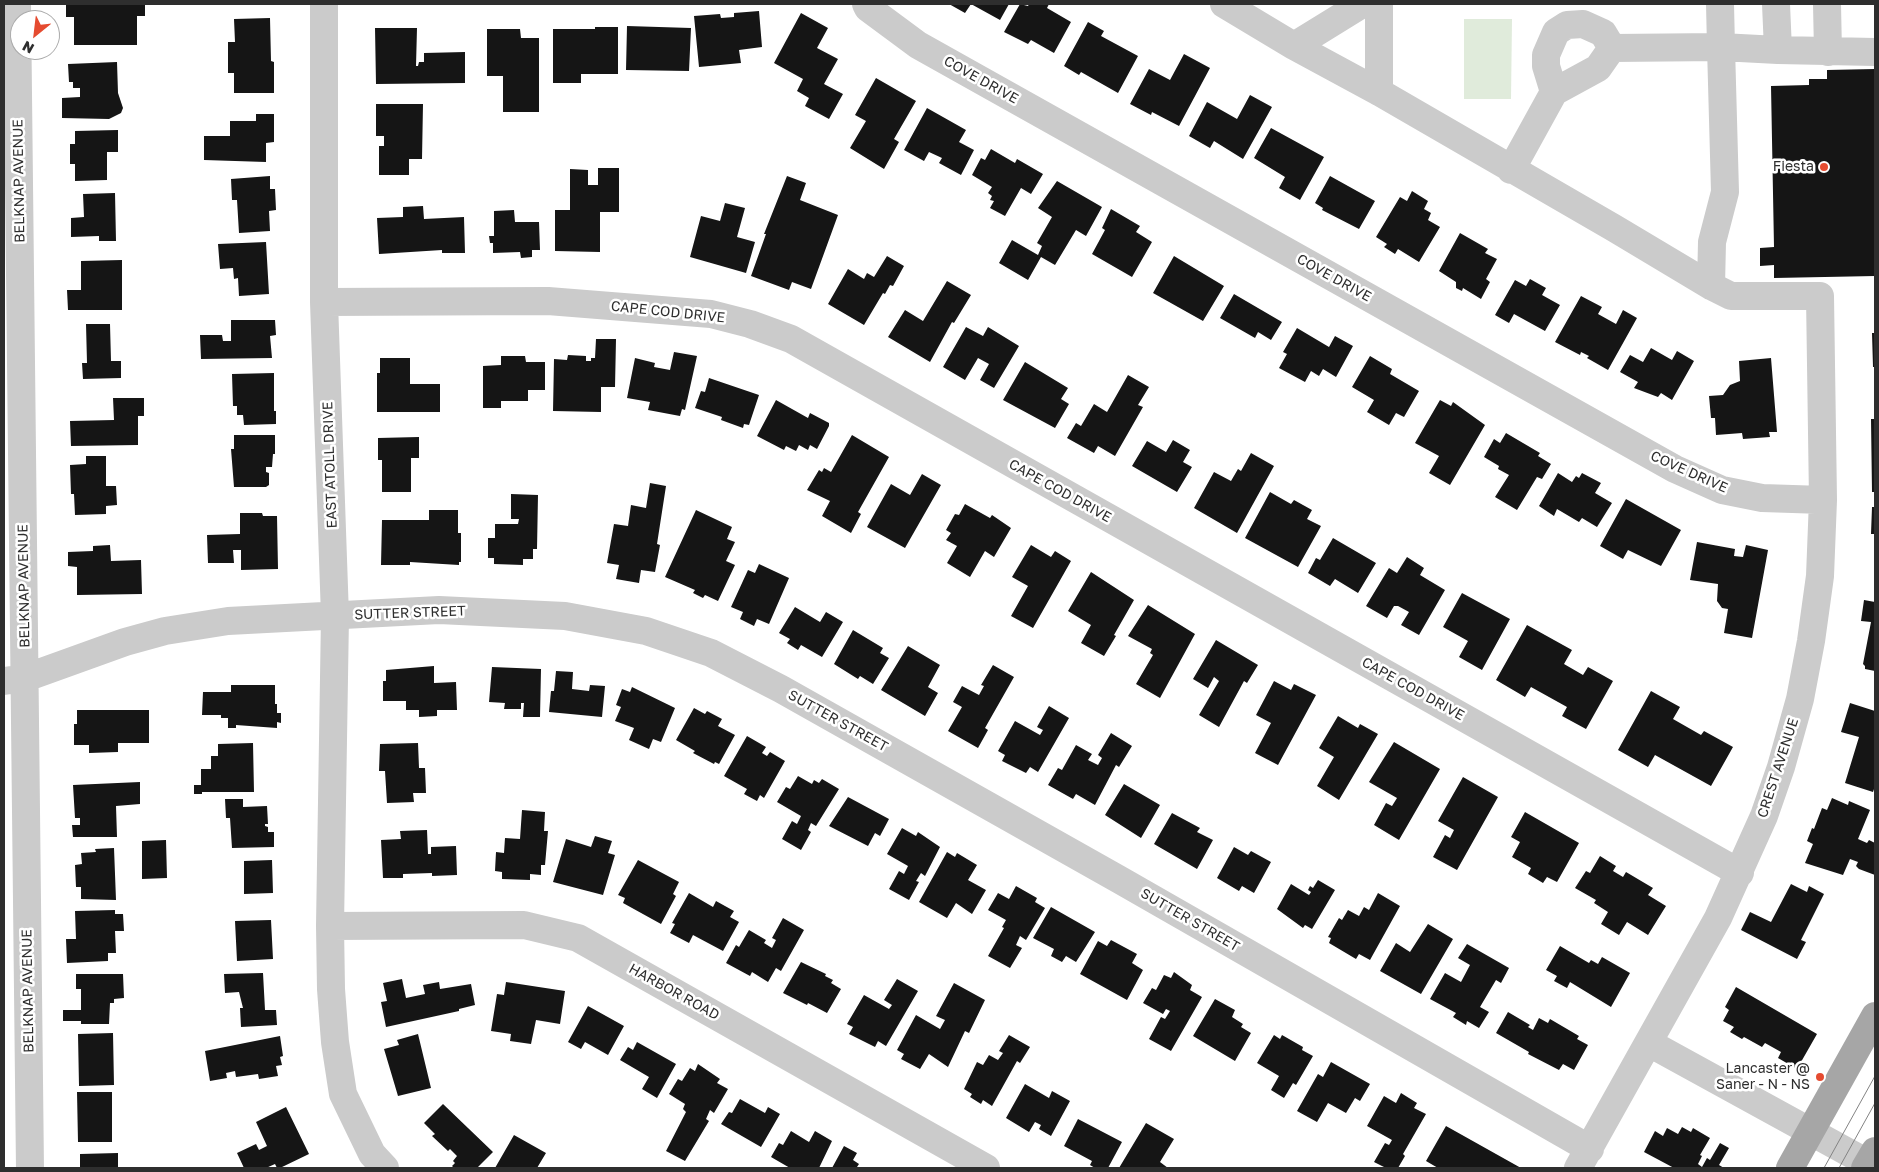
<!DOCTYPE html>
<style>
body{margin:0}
#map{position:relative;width:1879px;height:1172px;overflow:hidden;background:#fff;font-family:"Golos Text",sans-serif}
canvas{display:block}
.frame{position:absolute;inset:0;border:5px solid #2e2e2e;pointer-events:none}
.north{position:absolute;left:10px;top:10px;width:50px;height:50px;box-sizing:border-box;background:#fff;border:1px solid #ababab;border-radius:50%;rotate:209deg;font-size:14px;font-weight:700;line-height:20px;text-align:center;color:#2e2e2e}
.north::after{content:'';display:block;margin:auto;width:18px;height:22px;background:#e54b30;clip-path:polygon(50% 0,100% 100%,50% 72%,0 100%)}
</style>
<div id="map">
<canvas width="1879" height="1172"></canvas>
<div class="frame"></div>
<div class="north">N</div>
</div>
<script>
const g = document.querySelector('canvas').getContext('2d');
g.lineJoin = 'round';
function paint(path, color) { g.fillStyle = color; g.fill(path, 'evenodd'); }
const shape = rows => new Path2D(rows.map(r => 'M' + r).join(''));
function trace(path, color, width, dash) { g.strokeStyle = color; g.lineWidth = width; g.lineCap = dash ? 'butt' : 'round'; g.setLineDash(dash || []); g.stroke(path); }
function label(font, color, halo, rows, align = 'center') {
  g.font = font + ' "Golos Text",sans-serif'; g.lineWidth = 5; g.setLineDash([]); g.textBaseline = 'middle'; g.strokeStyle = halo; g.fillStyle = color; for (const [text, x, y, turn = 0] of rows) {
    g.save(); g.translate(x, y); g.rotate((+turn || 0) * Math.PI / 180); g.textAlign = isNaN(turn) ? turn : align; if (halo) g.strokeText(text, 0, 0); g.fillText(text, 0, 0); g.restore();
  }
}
const green = shape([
 [1464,19,1512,19,1511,99,1464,99]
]);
const building = shape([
 [66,4,145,4,145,16,137,16,137,45,74,45,74,17,66,17],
 [949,4,971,4,965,13],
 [971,4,1009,4,1000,20],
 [1020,4,1028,6,1029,4,1049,4,1047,8,1071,22,1054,53,1031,40,1028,44,1004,32],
 [759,11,762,47,739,50,741,63,699,67,694,16,720,14,721,18,734,17,734,13],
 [801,13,828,28,817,48,838,59,824,84,843,94,829,119,805,106,809,98,797,91,803,79,774,63],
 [270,18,271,61,274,62,274,93,234,93,234,73,228,73,228,42,235,42,234,19],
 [1088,22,1104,31,1101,36,1138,56,1118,93,1081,72,1079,75,1064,66],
 [627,26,691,28,689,71,626,70],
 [595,27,618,27,618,74,581,74,581,83,553,83,553,29,595,29],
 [375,28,417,28,416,66,418,66,419,62,424,62,424,53,465,52,465,83,376,84],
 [487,29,520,29,521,38,539,38,539,112,503,112,503,76,487,76],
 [1184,54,1210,68,1179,126,1152,112,1151,115,1130,104,1149,69,1170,80],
 [117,62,118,93,123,108,121,113,109,119,62,118,62,98,80,97,80,88,73,88,73,82,69,82,68,64],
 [1875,69,1875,276,1774,278,1774,265,1760,266,1760,248,1774,247,1771,86,1809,85,1809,79,1827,79,1827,70],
 [876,78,916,101,894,139,899,142,884,169,850,148,866,121,855,115],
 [1250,95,1272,107,1243,159,1214,141,1210,148,1189,136,1207,102,1237,119],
 [376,104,423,104,422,159,409,159,409,175,379,175,379,146,384,146,384,136,376,136],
 [927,108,966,130,959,142,974,150,961,175,939,163,942,158,929,152,924,161,904,150],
 [256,114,274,114,274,142,266,143,266,162,204,160,204,136,230,136,230,121,256,121],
 [1271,128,1324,157,1300,200,1279,188,1285,177,1254,158],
 [118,130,118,152,107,152,107,180,75,181,75,164,70,164,70,144,75,144,75,131],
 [991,149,1015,163,1017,159,1043,174,1031,194,1021,188,1005,216,990,208,994,201,990,200,992,196,988,193,992,187,972,175,981,158,985,160],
 [598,168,619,168,619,212,600,212,600,252,555,251,555,210,570,210,570,169,588,170,588,185,598,185],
 [270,176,270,189,275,189,276,210,269,211,270,231,239,233,237,200,232,200,231,179],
 [787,176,806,183,800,200,838,215,811,289,792,282,789,290,751,276,766,234,764,234],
 [1330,176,1375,201,1359,229,1322,210,1323,208,1315,203],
 [1057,181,1102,207,1086,236,1076,230,1055,265,1041,257,1028,280,999,263,1012,240,1038,255,1042,246,1037,243,1052,217,1038,208],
 [1412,191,1428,201,1424,209,1431,213,1428,220,1440,227,1419,262,1398,249,1395,254,1384,247,1387,244,1376,237,1400,197,1407,201],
 [115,193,116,241,99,241,99,236,71,237,71,218,84,217,83,194],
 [725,203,745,208,737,237,755,242,746,273,690,257,701,216,720,221],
 [423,206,424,219,464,217,465,253,442,253,442,250,379,254,377,218,403,217,403,207],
 [1111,209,1140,226,1136,232,1152,242,1132,277,1092,254,1105,230,1102,228],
 [514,210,515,222,539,222,540,250,532,250,532,257,521,258,520,252,493,253,493,243,490,243,489,236,494,236,494,211],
 [1460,233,1488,249,1485,253,1497,259,1486,279,1490,282,1481,299,1463,288,1462,291,1456,288,1456,282,1439,271],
 [266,242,269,294,239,296,238,278,234,279,233,268,220,269,218,244],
 [887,256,904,266,893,286,890,285,885,294,883,293,864,325,828,304,848,269,864,279,867,273,874,277],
 [1174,256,1224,286,1203,321,1153,293],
 [122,260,122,310,68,310,67,290,81,290,81,261],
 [1530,279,1546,288,1542,295,1560,305,1545,331,1514,314,1509,323,1495,315,1515,280,1526,286],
 [947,281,971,295,954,323,952,322,930,362,888,337,905,310,923,321],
 [1234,294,1282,322,1271,340,1258,332,1255,338,1220,318],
 [1581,296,1602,307,1598,314,1616,324,1623,310,1637,318,1608,370,1587,358,1589,356,1581,352,1580,355,1555,342],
 [231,320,275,320,276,335,270,336,272,358,201,359,200,335,222,335,223,341,231,341],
 [86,324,110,324,111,361,121,361,121,378,83,379,82,363,87,363],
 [966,327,983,336,988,327,1019,346,994,388,980,380,989,364,978,358,965,380,943,367],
 [1297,328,1329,347,1335,336,1353,346,1336,377,1323,369,1319,376,1311,371,1305,382,1279,368,1287,354,1283,352],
 [1872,333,1875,333,1875,367,1873,367],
 [596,339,616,339,615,387,601,387,601,412,553,411,554,359,567,360,568,355,586,356,586,361,591,361,591,358,595,358],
 [1651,348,1672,360,1677,351,1694,361,1672,400,1661,393,1658,397,1634,388,1638,382,1620,372,1630,355,1643,362],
 [674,352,697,356,685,410,682,409,680,416,648,410,650,402,627,398,635,358,655,363,654,367,670,370],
 [501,356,525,356,526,362,545,362,545,390,528,390,528,401,501,401,501,408,483,408,483,366,501,365],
 [1370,356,1392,369,1390,374,1419,391,1404,417,1396,413,1389,425,1367,412,1374,400,1352,387],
 [380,358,410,358,410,384,440,384,440,412,377,412,377,373,380,373],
 [1771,358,1777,432,1769,432,1770,437,1743,439,1742,433,1716,435,1715,418,1711,418,1709,396,1723,395,1730,385,1740,381,1739,361],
 [1025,362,1068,388,1061,399,1069,404,1055,428,1003,400],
 [274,373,274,411,276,411,276,424,244,425,243,415,237,415,237,406,233,406,232,374],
 [1128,375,1149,387,1138,405,1143,407,1115,456,1098,446,1094,453,1067,438,1076,423,1081,426,1094,404,1107,412],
 [709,378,759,395,749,425,744,424,743,428,721,420,722,417,695,408,701,391,705,392],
 [113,398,144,398,144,416,138,416,138,445,71,446,70,421,114,420],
 [776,400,808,418,810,413,829,423,829,426,817,449,810,445,808,450,799,445,796,451,786,446,784,450,757,436],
 [1440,400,1451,406,1453,402,1485,425,1450,485,1429,473,1439,456,1415,443],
 [1871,419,1875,419,1875,492,1872,492],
 [1506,433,1540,453,1538,456,1551,464,1542,479,1537,477,1517,510,1495,497,1509,475,1498,469,1499,466,1484,457,1494,439,1500,443],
 [234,435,275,435,275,454,273,454,272,467,266,467,266,472,269,473,269,485,266,487,234,487,231,449,234,449],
 [852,435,889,457,858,512,861,514,851,533,822,516,830,501,807,490,819,470,822,472,824,468,831,472],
 [419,437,419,458,411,458,411,492,382,492,382,460,378,460,378,438],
 [1173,440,1190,450,1183,462,1192,467,1177,492,1132,466,1147,441,1166,452],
 [1251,453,1274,466,1237,533,1194,508,1214,472,1231,481,1238,469,1241,471],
 [86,456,106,456,106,486,116,486,117,505,106,506,106,514,75,515,74,494,71,494,70,465,86,464],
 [1558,473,1572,482,1576,476,1579,478,1582,473,1601,483,1595,493,1612,503,1597,527,1582,518,1579,522,1557,509,1554,516,1539,506],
 [922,474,941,485,905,548,867,527,891,484,910,495],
 [650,483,666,486,657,544,660,545,655,572,641,570,639,583,616,579,619,565,607,563,614,524,628,526,631,505,646,508],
 [1270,492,1291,504,1294,500,1312,510,1307,519,1321,526,1298,567,1245,538],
 [511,494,538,495,537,549,533,549,533,559,523,559,523,565,494,564,494,558,488,558,488,538,495,538,495,524,518,524,519,519,511,519],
 [1626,499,1681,530,1661,566,1628,550,1623,559,1600,546],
 [965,504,990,518,992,515,1011,528,994,557,985,551,970,577,947,563,957,546,946,540,951,533,946,530,955,514,959,515],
 [1872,507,1875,507,1875,534,1871,534],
 [429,510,458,510,458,533,461,533,461,562,459,562,459,565,410,562,410,565,381,565,382,520,429,520],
 [696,510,732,527,727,539,735,542,726,561,735,565,718,601,705,595,703,598,693,593,695,590,665,577],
 [240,513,262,513,263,516,277,516,278,569,241,570,241,550,233,550,234,563,208,563,207,535,240,534],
 [1333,538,1376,563,1358,593,1335,579,1330,586,1308,573,1316,558,1320,560],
 [1697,542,1735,549,1734,556,1743,557,1746,545,1768,550,1752,638,1724,633,1728,609,1722,608,1717,601,1718,584,1690,580],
 [110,545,111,561,141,560,142,594,77,595,77,567,68,566,68,552,93,551,93,546],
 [1031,545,1051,557,1055,551,1071,561,1033,628,1011,616,1028,586,1012,577],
 [1407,557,1424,568,1420,575,1445,590,1419,635,1401,625,1409,612,1398,606,1394,606,1387,618,1366,606,1389,568,1397,573],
 [759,564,789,578,769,624,757,619,754,626,740,619,743,612,731,607,748,570,755,573],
 [1091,572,1134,600,1114,635,1116,636,1104,656,1081,643,1091,625,1068,611],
 [1462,593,1510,619,1482,670,1459,657,1468,641,1443,627],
 [1864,600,1875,602,1875,671,1865,669,1865,666,1863,664,1871,622,1861,621],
 [1148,605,1195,634,1160,698,1136,684,1153,655,1150,653,1152,649,1128,636],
 [795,607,820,622,826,612,843,622,822,657,801,645,798,650,787,643,790,639,779,633],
 [1527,625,1572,650,1564,664,1583,675,1588,667,1613,681,1586,729,1562,716,1567,707,1531,687,1525,697,1496,680],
 [853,630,883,648,880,653,889,658,873,684,860,676,858,679,834,664],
 [1216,640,1258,665,1247,683,1244,681,1219,727,1199,715,1219,681,1214,677,1208,688,1193,679],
 [908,646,940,665,928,687,938,693,925,716,881,690],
 [993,665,1014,677,985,728,988,730,978,748,948,731,962,707,953,702,962,686,979,695,984,686,981,685],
 [434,666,434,683,456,682,457,710,437,710,437,716,419,717,419,710,406,710,406,701,383,701,383,681,386,681,386,670],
 [492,667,541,669,540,717,523,717,524,703,521,703,521,709,504,709,505,703,489,702],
 [556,671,573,672,572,689,589,691,590,685,605,686,602,717,549,712,551,691,554,691],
 [1274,681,1291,690,1294,684,1316,695,1278,765,1255,753,1271,723,1256,715],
 [231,685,275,685,275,704,277,704,277,713,281,713,281,723,277,722,277,728,236,725,236,728,228,728,228,718,221,718,221,715,202,715,203,692,231,692],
 [632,687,675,708,661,742,653,739,649,749,629,740,634,728,615,721,621,707,616,705,622,689,630,692],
 [1651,691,1680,707,1673,719,1701,735,1704,731,1733,747,1711,786,1655,755,1648,767,1618,750],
 [1850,703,1875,711,1875,786,1873,792,1845,783,1859,737,1841,732],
 [1049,706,1069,718,1038,772,1030,767,1026,773,1002,761,1005,755,998,751,1015,721,1040,735,1043,730,1037,727],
 [694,708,705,714,707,711,722,719,718,726,735,735,719,764,715,762,714,764,693,753,695,751,676,740],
 [77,710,149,710,149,743,118,743,118,752,89,753,89,745,74,745,74,724,77,724],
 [1338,716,1358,728,1360,724,1378,734,1339,800,1317,786,1334,757,1319,748],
 [1111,733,1132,746,1119,767,1116,765,1095,805,1076,794,1073,799,1048,785,1058,768,1062,770,1076,745,1092,754,1088,760,1098,765,1102,758,1098,755],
 [747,736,766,747,762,753,767,756,770,752,785,761,764,798,760,795,757,801,744,794,747,789,724,776],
 [1394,742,1440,769,1399,840,1374,825,1386,803,1392,806,1397,798,1369,782],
 [253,743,254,792,202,792,202,794,194,794,194,785,201,785,201,769,211,769,211,756,218,756,218,744],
 [418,743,419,768,425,768,426,793,413,793,414,802,387,803,385,771,379,771,380,744],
 [798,776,812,784,814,780,819,783,822,779,839,789,816,826,811,823,808,830,811,832,801,850,782,839,792,821,797,824,801,816,777,802,786,787,790,789],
 [1463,777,1498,797,1457,870,1433,857,1445,835,1450,838,1454,830,1438,821],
 [140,782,140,804,116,806,117,837,73,837,72,825,80,825,80,818,75,818,73,785],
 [1124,784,1160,805,1141,838,1105,815],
 [848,797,889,819,880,836,875,833,868,846,829,826],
 [1832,798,1848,805,1849,801,1870,810,1858,839,1867,843,1869,840,1875,843,1875,875,1859,869,1856,866,1858,862,1850,859,1843,875,1805,863,1813,844,1807,841,1812,828,1814,829,1822,808,1827,810],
 [225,799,243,799,243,807,267,806,268,824,265,824,265,826,268,827,268,832,274,832,274,847,232,848,230,818,226,818],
 [522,810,545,812,544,831,548,831,545,865,541,865,541,875,530,874,530,880,502,879,502,872,495,871,496,852,504,853,505,838,520,839],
 [1525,812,1579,843,1557,882,1547,877,1543,883,1528,874,1531,868,1512,857,1520,842,1511,837],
 [1172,813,1200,828,1197,832,1213,840,1197,869,1154,844],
 [902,828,916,836,918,832,940,847,925,876,921,873,916,881,919,882,909,900,889,889,899,871,904,874,908,866,887,854],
 [427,830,428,854,431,854,431,847,456,846,457,875,432,876,432,873,403,874,403,878,383,878,381,840,401,839,400,831],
 [595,836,612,841,608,853,615,855,603,895,553,882,566,839,591,847],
 [166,840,167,878,142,879,142,841],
 [1234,847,1248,855,1251,851,1271,862,1254,893,1242,886,1239,891,1217,878],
 [114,848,116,900,81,899,81,887,76,887,75,865,82,864,81,853,96,852,95,849],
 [947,852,955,857,957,853,977,865,968,880,986,890,972,914,956,903,947,918,919,902],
 [1600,856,1616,866,1613,871,1623,877,1626,872,1653,888,1648,895,1666,906,1648,935,1627,922,1619,935,1601,924,1608,912,1594,903,1596,900,1575,888,1586,871,1590,873],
 [272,860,273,893,244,894,244,861],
 [638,860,679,882,673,894,676,896,661,924,623,903,625,898,618,895],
 [1318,880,1335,890,1312,929,1305,925,1303,928,1277,909,1291,884,1309,895,1311,892,1308,890,1310,886,1313,888],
 [1791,884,1807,892,1809,886,1824,894,1801,940,1806,942,1797,959,1741,930,1750,912,1771,922],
 [1016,886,1037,898,1035,902,1045,908,1026,940,1020,936,1016,945,1022,948,1010,968,988,956,1004,928,1002,927,1006,920,988,910,998,893,1009,899],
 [689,893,713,907,716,901,734,911,730,917,739,922,723,951,693,935,689,943,670,933,675,924,672,923],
 [1378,893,1400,906,1370,960,1359,954,1356,959,1329,943,1331,938,1328,937,1339,918,1342,920,1348,910,1359,916,1364,907,1369,910],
 [1051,907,1095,932,1076,962,1066,956,1062,962,1051,956,1054,949,1033,938],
 [115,910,115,914,123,914,124,931,115,931,116,953,108,953,108,961,67,963,66,939,76,939,75,911],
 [783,918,804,930,781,971,776,968,768,982,752,972,750,976,726,963,736,945,739,947,749,930,766,940,764,943,772,948,776,940,772,938],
 [271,920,273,959,237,961,235,921],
 [1428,924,1453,939,1421,994,1380,971,1396,943,1410,952],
 [1111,940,1137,954,1132,963,1143,970,1127,1000,1080,974,1098,941,1107,946],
 [1467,944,1509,968,1501,983,1496,980,1480,1007,1489,1012,1479,1028,1467,1021,1466,1025,1453,1017,1456,1013,1430,999,1445,973,1461,982,1470,965,1458,958],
 [1560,946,1589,963,1591,960,1598,964,1602,957,1630,973,1611,1007,1570,982,1567,988,1554,981,1557,976,1546,970],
 [801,962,826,974,825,976,833,980,831,983,841,989,827,1013,808,1003,807,1005,783,993],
 [1174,972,1192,985,1190,990,1202,997,1171,1051,1149,1039,1161,1017,1165,1019,1170,1011,1166,1009,1163,1014,1143,1003,1152,988,1156,990,1164,975,1171,978],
 [263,973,265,1010,276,1010,277,1025,241,1027,240,1008,243,1008,239,992,225,993,224,974],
 [76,974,123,974,124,998,114,999,114,1003,110,1003,109,1024,81,1024,81,1021,63,1021,63,1010,81,1010,81,989,76,989],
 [402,979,406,998,425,994,423,985,439,982,440,989,471,984,475,1005,459,1009,459,1011,386,1027,381,1002,387,1001,383,983],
 [897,979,918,991,886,1046,878,1041,875,1047,849,1034,853,1027,847,1024,864,995,889,1009,892,1005,884,1000],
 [506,982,565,991,560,1024,536,1020,531,1044,510,1041,511,1034,491,1031,497,994,504,995],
 [954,983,985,1000,969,1033,965,1031,948,1067,929,1054,920,1069,901,1059,904,1054,897,1050,916,1015,940,1029,945,1020,936,1016],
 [1736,987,1817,1034,1797,1069,1778,1058,1781,1052,1765,1043,1762,1047,1744,1037,1742,1039,1730,1032,1734,1027,1723,1021,1729,1010,1725,1007],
 [1215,999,1235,1010,1232,1017,1243,1024,1241,1027,1251,1033,1235,1061,1193,1036],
 [588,1006,624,1026,608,1055,585,1042,581,1049,568,1042],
 [1508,1012,1530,1025,1528,1027,1533,1030,1539,1018,1548,1023,1550,1019,1579,1036,1577,1039,1588,1045,1574,1070,1563,1064,1559,1070,1528,1054,1529,1052,1496,1033],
 [113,1033,114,1085,79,1086,78,1034],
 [418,1034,431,1088,398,1096,384,1049,399,1045,397,1040],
 [1009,1035,1030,1047,1020,1063,1017,1061,992,1106,983,1100,981,1104,970,1097,972,1094,964,1089,977,1062,983,1065,989,1055,998,1060,1003,1053,999,1051],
 [1274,1035,1280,1039,1282,1035,1303,1047,1302,1050,1313,1056,1296,1085,1293,1083,1284,1098,1271,1090,1279,1076,1257,1063],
 [280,1036,283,1056,280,1057,282,1065,276,1066,278,1076,259,1079,258,1074,236,1077,235,1071,226,1073,227,1078,210,1081,205,1051],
 [637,1042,676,1064,657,1098,642,1089,649,1077,620,1060,628,1047,633,1050],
 [1331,1062,1370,1084,1360,1101,1355,1098,1346,1113,1328,1103,1317,1122,1297,1111,1318,1074,1323,1077],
 [698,1064,720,1079,717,1083,728,1089,714,1113,710,1110,706,1119,709,1121,685,1161,666,1151,686,1112,683,1109,685,1104,669,1094,678,1079,682,1081,690,1068,695,1071],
 [1025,1084,1049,1098,1052,1091,1070,1101,1051,1136,1039,1129,1041,1125,1035,1122,1029,1132,1006,1118],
 [77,1092,112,1092,112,1142,78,1142],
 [1401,1093,1417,1103,1414,1108,1426,1114,1403,1154,1405,1156,1398,1168,1386,1168,1374,1162,1385,1143,1389,1145,1392,1140,1367,1126,1384,1096,1396,1103],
 [740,1099,765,1113,768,1107,780,1114,761,1147,721,1124,729,1112,732,1113],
 [443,1104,493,1152,477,1168,454,1168,452,1166,455,1163,453,1161,457,1156,450,1149,448,1151,432,1136,435,1134,424,1123],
 [286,1107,309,1154,280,1168,277,1168,275,1164,266,1168,244,1168,237,1153,256,1144,259,1150,267,1146,256,1122],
 [1078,1119,1122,1142,1108,1168,1095,1168,1090,1165,1092,1161,1064,1146],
 [1146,1123,1174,1139,1160,1162,1168,1168,1119,1168],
 [1446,1126,1521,1168,1438,1168,1426,1161],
 [1682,1127,1691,1132,1693,1128,1710,1138,1700,1155,1702,1156,1698,1164,1702,1167,1707,1158,1710,1160,1720,1143,1729,1148,1719,1165,1724,1168,1674,1168,1644,1152,1655,1131,1663,1136,1667,1128,1678,1134],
 [791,1131,809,1142,815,1131,832,1141,819,1168,790,1168,771,1157,779,1143,783,1145],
 [514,1135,546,1153,537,1168,495,1168],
 [844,1146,857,1153,853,1160,859,1164,857,1167,859,1168,832,1168],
 [118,1153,118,1168,80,1168,80,1154]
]);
const minor = shape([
 [17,4,30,1168],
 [324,4,324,302,335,616,330,926,331,989,335,1042,343,1094,372,1154,385,1168],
 [866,4,868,8,918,45,1675,469,1722,490,1762,498,1823,500],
 [1224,4,1294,46,1379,92,1614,228,1711,286,1731,296,1820,296,1823,500,1820,576,1811,641,1800,699,1781,767,1764,816,1718,918,1578,1168],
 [1379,4,1379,92],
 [1720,4,1721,47,1778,50,1875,52],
 [1776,4,1778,50],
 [1827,4,1828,52],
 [1294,46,1362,4],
 [1612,48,1721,47,1725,192,1712,242,1711,286],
 [1554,92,1546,66,1546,55,1556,32,1567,25,1583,24,1603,33,1612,48],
 [1511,170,1554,92,1598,68,1612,48],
 [324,302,548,301,711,314,750,324,791,339,1740,873],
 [4,681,25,678,125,642,165,631,228,621,439,610,565,616,646,631,711,653,781,689,1120,880,1590,1149],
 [330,926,524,925,578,938,986,1168],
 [1649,1043,1875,1167]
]);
const major = shape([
 [1790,1168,1875,1016],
 [1865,1168,1875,1151]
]);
const tram = shape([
 [1824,1168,1875,1076],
 [1839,1168,1875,1103]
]);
const markers = [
 [1824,167,5,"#e54b30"],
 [1820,1077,5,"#e54b30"]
];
const streetNames = [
 ["COVE DRIVE",981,80,29],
 ["BELKNAP AVENUE",19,181,-91],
 ["COVE DRIVE",1334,278,29],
 ["CAPE COD DRIVE",668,312,6],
 ["EAST ATOLL DRIVE",330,465,-92],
 ["COVE DRIVE",1689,472,24],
 ["CAPE COD DRIVE",1060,491,29],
 ["BELKNAP AVENUE",24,586,-91],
 ["SUTTER STREET",410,613,-2],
 ["CAPE COD DRIVE",1413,689,29],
 ["SUTTER STREET",838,721,29],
 ["CREST AVENUE",1778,768,-72],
 ["SUTTER STREET",1190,920,30],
 ["BELKNAP AVENUE",28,991,-91],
 ["HARBOR ROAD",674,992,29]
];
const poiNames = [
 ["Fiesta",1814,167],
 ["Lancaster @",1810,1069],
 ["Saner - N - NS",1810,1085]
];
paint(green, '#e0ebdb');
paint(building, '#151515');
trace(minor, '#cbcbcb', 28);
trace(major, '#a6a6a6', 28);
trace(tram, '#838383', 1);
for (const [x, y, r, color] of markers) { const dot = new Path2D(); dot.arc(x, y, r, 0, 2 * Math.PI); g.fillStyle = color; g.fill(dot); trace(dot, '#fff', 2); }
label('14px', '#2e2e2e', '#fff', streetNames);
label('14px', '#2e2e2e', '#fff', poiNames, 'right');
</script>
